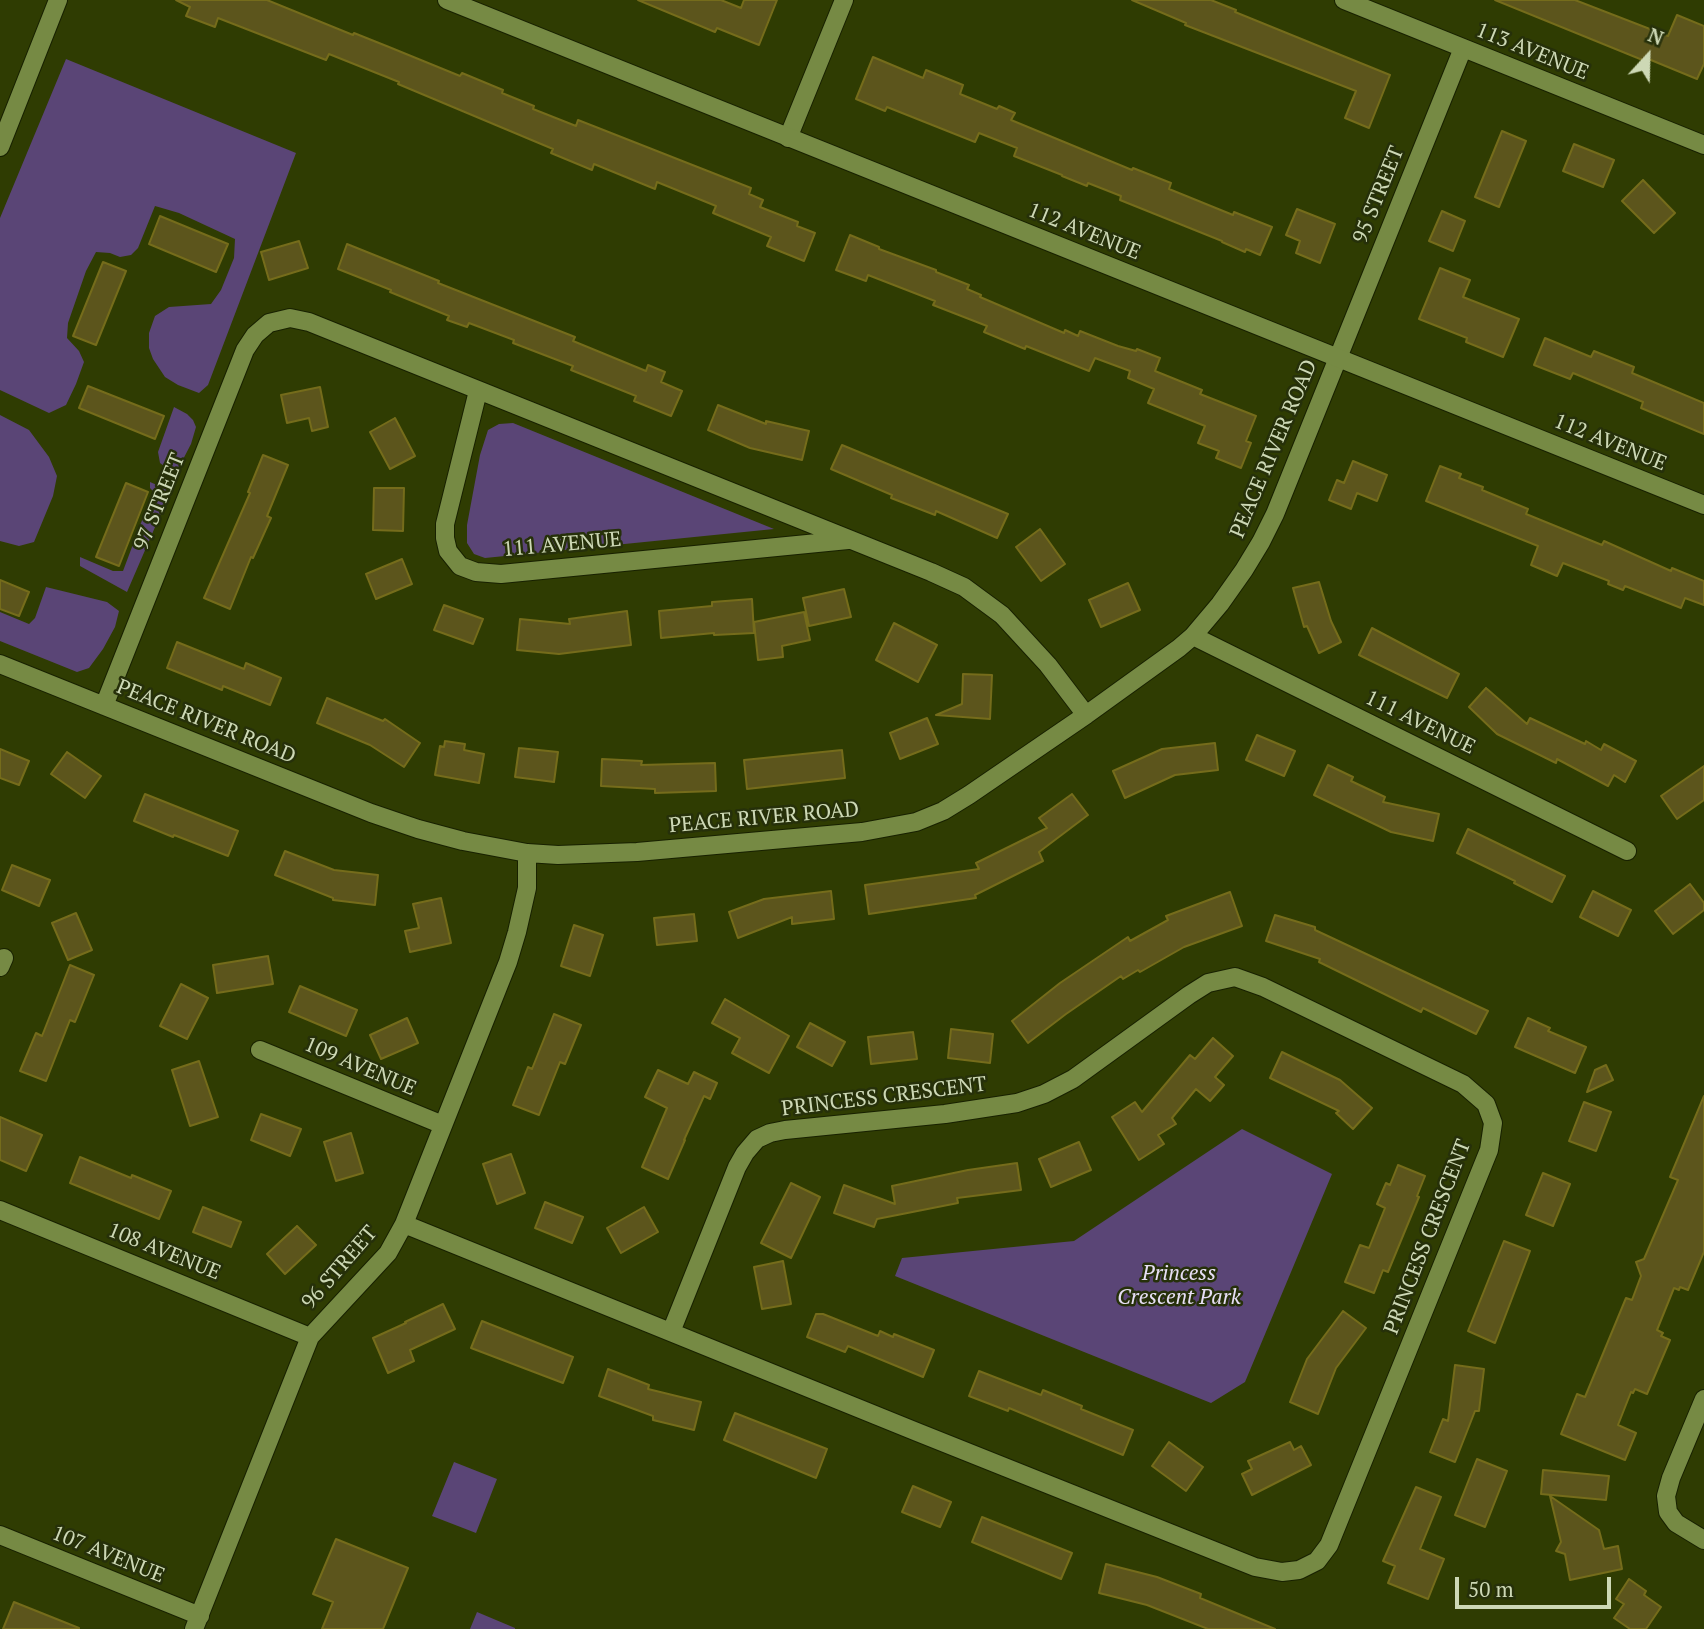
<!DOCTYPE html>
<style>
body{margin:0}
#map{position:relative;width:1704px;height:1629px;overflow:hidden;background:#2f3c02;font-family:"PT Serif",serif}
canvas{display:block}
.north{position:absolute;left:1613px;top:21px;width:70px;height:70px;-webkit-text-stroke:5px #26300a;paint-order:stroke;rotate:22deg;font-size:19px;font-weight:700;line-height:28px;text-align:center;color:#cdd8b5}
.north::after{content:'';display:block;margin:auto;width:24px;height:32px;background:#cdd8b5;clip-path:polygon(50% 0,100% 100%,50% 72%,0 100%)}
.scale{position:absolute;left:1455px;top:1577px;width:156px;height:32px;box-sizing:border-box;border:4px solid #cdd8b5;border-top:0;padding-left:9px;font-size:21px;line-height:24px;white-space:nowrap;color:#cdd8b5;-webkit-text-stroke:5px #26300a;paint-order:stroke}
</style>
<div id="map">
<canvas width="1704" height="1629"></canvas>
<div class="north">N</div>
<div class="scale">50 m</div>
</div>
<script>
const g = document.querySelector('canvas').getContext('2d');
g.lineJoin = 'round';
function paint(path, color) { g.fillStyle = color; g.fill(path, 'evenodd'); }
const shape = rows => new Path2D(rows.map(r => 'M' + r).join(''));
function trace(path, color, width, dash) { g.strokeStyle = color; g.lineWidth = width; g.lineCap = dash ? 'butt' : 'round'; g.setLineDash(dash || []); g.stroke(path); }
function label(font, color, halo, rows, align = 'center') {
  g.font = font + ' "PT Serif",serif'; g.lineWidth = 5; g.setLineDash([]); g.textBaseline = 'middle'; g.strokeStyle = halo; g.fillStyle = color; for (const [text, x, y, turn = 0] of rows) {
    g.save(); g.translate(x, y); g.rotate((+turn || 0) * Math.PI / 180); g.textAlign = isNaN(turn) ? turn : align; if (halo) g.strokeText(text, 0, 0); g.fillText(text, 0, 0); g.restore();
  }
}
const green = shape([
 [66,59,296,153,208,385,199,393,178,385,165,377,153,359,149,348,149,333,155,316,169,307,211,304,221,290,234,258,235,239,179,213,155,206,138,248,131,255,120,257,110,253,96,252,86,271,68,323,67,338,79,351,84,362,76,384,66,405,49,413,0,390,0,218],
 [174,407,187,414,193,420,196,427,191,444,177,471,168,469,160,463,158,452],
 [0,415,29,430,49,457,57,476,53,496,34,542,19,546,0,541],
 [513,423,774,529,485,558,474,554,467,543,467,525,480,455,488,430,499,424],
 [150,482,166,489,168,497,127,592,80,566,80,557,113,571,123,571,153,491,150,488],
 [46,587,107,602,119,611,115,627,103,649,89,668,77,672,0,641,0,612,29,624,35,618],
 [1242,1129,1332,1174,1245,1382,1211,1403,895,1276,902,1258,1074,1241],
 [454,1462,497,1479,476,1533,432,1516],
 [477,1612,515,1628,515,1629,470,1629]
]);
const building = shape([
 [176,0,267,0,353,35,354,33,389,47,460,76,462,73,503,90,502,93,534,106,533,109,576,126,578,120,751,188,749,194,763,200,760,207,798,222,797,226,815,233,804,261,767,246,771,237,713,213,716,206,657,182,655,189,594,164,592,170,551,153,553,149,398,84,399,82,329,54,326,60,218,18,215,27,186,16,190,7,176,0],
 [638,0,721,0,741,8,744,0,777,0,759,45,717,28,715,32,638,0],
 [1132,0,1211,0,1236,10,1235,12,1390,75,1369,128,1345,118,1356,91,1185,25,1186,23,1132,0],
 [1495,0,1575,0,1668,36,1677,15,1704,26,1704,64,1697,79,1646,58,1645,61,1495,0],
 [873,57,923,78,926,70,963,85,960,94,997,109,999,106,1015,113,1011,120,1132,170,1133,168,1171,183,1169,189,1233,215,1234,212,1272,227,1260,255,1246,249,1245,252,1222,242,1222,241,1120,200,1121,196,1088,183,1087,186,1062,176,1062,175,1014,156,1017,148,979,133,975,142,887,107,885,111,856,99,873,57],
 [1502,131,1526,141,1499,207,1475,197,1502,131],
 [1574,144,1614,160,1603,187,1563,171,1574,144],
 [1643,180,1675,213,1654,233,1622,201,1643,180],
 [1297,209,1335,224,1320,263,1296,253,1300,241,1286,235,1297,209],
 [1442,211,1465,221,1453,251,1429,241,1442,211],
 [160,216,228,244,216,272,149,244,160,216],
 [850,235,879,247,879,249,936,270,936,272,969,285,967,289,981,295,980,297,1064,333,1065,330,1078,336,1080,331,1118,346,1136,351,1137,349,1160,358,1155,371,1202,390,1200,394,1256,416,1246,441,1251,443,1241,468,1216,458,1219,451,1198,443,1205,426,1148,403,1154,389,1128,378,1130,371,1095,358,1089,371,1026,346,1025,349,984,332,987,326,933,305,935,301,868,275,866,281,836,270,850,235],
 [299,241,308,268,269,280,261,252,299,241],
 [347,244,439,281,438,283,575,337,573,341,646,371,648,365,665,372,661,382,682,391,671,416,634,401,636,396,571,370,573,366,513,343,514,340,469,323,467,327,447,320,449,316,390,292,391,290,338,269,347,244],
 [103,262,126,271,96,345,73,336,103,262],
 [1440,268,1470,280,1463,297,1519,319,1503,357,1466,342,1467,338,1419,319,1440,268],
 [1545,338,1591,357,1594,351,1634,367,1632,373,1704,403,1704,434,1641,408,1643,402,1573,373,1570,379,1534,365,1545,338],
 [88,386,164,416,155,439,79,408,88,386],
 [320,387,328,427,312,431,309,418,287,423,281,395,320,387],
 [718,405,766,424,766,421,809,431,802,460,750,448,708,430,718,405],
 [395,418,415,456,390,469,370,432,395,418],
 [842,445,1008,514,997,538,936,511,935,515,891,498,892,495,831,469,842,445],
 [263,455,288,465,267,516,271,518,253,558,251,557,230,609,204,598,250,493,248,492,263,455],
 [1353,461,1387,475,1377,501,1357,493,1351,509,1329,500,1337,480,1344,483,1353,461],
 [1440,466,1461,474,1459,478,1483,487,1482,490,1528,509,1526,514,1602,545,1604,541,1671,571,1672,568,1704,581,1704,605,1685,598,1681,608,1625,586,1623,590,1608,584,1609,581,1563,563,1557,576,1531,565,1538,546,1426,501,1440,466],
 [126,483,148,492,119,566,96,557,126,483],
 [374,488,404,488,403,531,373,530,374,488],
 [1040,529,1065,564,1041,581,1016,547,1040,529],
 [402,559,412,584,376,599,366,574,402,559],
 [0,580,29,592,19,616,0,609,0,580],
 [1319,582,1331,621,1341,642,1319,653,1307,626,1304,627,1293,588,1319,582],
 [1128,583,1140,610,1101,627,1089,600,1128,583],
 [844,589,851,617,809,626,803,598,844,589],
 [752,599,754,633,714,635,714,633,661,638,659,611,712,606,712,602,752,599],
 [444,605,483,619,473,644,434,630,444,605],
 [627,611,631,645,559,654,517,650,520,619,570,624,569,619,627,611],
 [804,612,810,640,782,646,783,657,758,660,754,622,804,612],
 [894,623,937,645,918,682,876,660,894,623],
 [1372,628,1459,674,1447,698,1359,655,1372,628],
 [177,642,244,669,246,663,281,678,270,705,223,686,222,690,167,668,177,642],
 [963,674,992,675,990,719,936,715,962,704,963,674],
 [1486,688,1527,724,1530,718,1585,744,1586,741,1601,750,1604,744,1636,761,1625,782,1614,775,1608,786,1557,759,1556,763,1497,734,1469,707,1486,688],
 [327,698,383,721,385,719,420,743,404,767,370,745,317,723,327,698],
 [927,718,938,744,900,759,890,733,927,718],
 [1257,735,1295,751,1284,776,1246,760,1257,735],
 [445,741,465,744,464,750,484,754,479,783,435,775,440,746,444,747,445,741],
 [1215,743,1218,770,1175,775,1125,798,1113,771,1162,749,1215,743],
 [519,748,558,752,554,782,515,777,519,748],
 [0,749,29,761,19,785,0,778,0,749],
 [842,750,845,778,747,789,744,760,842,750],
 [67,752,101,776,85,798,51,774,67,752],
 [602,759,642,761,641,765,715,763,716,791,655,793,655,789,601,786,602,759],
 [1328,765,1353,777,1351,781,1385,797,1383,802,1439,814,1433,841,1391,832,1314,795,1328,765],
 [1704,766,1704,800,1677,819,1661,796,1704,766],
 [145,794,238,831,228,856,174,835,173,837,134,821,145,794],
 [1072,794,1088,815,1039,852,1043,861,975,895,976,898,869,914,865,885,979,869,976,863,1047,828,1039,818,1072,794],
 [1468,829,1565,876,1552,902,1514,883,1515,881,1457,853,1468,829],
 [285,851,334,870,378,875,375,905,333,900,333,898,275,875,285,851],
 [12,865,50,880,39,906,2,890,12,865],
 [1690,884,1704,903,1704,910,1673,934,1655,911,1690,884],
 [831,891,834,919,792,924,792,917,738,938,729,912,764,899,831,891],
 [1593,891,1631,910,1618,936,1580,917,1593,891],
 [1230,892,1242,926,1184,947,1140,972,1138,970,1123,979,1121,976,1066,1014,1028,1043,1012,1021,1060,983,1128,937,1130,941,1168,920,1166,916,1230,892],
 [441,898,451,943,410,952,405,931,419,928,413,904,441,898],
 [76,913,92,950,68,960,52,923,76,913],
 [694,914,697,941,657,945,654,918,694,914],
 [1275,915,1315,927,1315,930,1488,1011,1476,1034,1423,1008,1421,1012,1319,962,1320,959,1266,941,1275,915],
 [574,925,603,935,590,976,561,966,574,925],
 [268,956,273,984,217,993,213,965,268,956],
 [70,965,94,975,75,1022,70,1020,46,1081,20,1071,36,1033,42,1036,70,965],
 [181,984,208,998,187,1039,160,1026,181,984],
 [300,986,357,1010,346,1036,289,1012,300,986],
 [725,999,789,1036,769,1073,732,1053,740,1038,712,1023,725,999],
 [554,1014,581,1025,565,1064,560,1062,539,1115,513,1105,528,1067,532,1069,554,1014],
 [407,1018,418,1043,381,1059,370,1035,407,1018],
 [1528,1018,1550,1028,1548,1031,1586,1047,1575,1073,1515,1047,1528,1018],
 [810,1023,845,1042,832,1066,797,1047,810,1023],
 [951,1029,993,1034,990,1063,948,1058,951,1029],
 [913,1032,917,1059,871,1064,868,1037,913,1032],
 [1213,1038,1233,1056,1215,1077,1224,1085,1210,1101,1196,1089,1172,1118,1176,1124,1158,1135,1164,1144,1139,1160,1112,1117,1135,1102,1142,1112,1190,1055,1195,1059,1213,1038],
 [1282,1052,1340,1080,1372,1108,1353,1129,1336,1113,1339,1111,1270,1078,1282,1052],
 [199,1061,218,1117,190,1126,172,1070,199,1061],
 [1606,1065,1613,1080,1587,1092,1595,1070,1606,1065],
 [658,1070,688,1084,694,1072,717,1083,710,1099,704,1096,684,1140,685,1140,668,1179,642,1167,667,1108,645,1097,658,1070],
 [1704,1096,1704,1252,1688,1290,1680,1287,1679,1290,1674,1288,1657,1330,1663,1333,1661,1336,1670,1340,1647,1394,1635,1389,1633,1393,1631,1392,1618,1425,1636,1433,1625,1460,1561,1434,1577,1394,1585,1397,1626,1298,1632,1300,1641,1276,1636,1262,1644,1259,1678,1180,1670,1177,1704,1096],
 [1584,1102,1611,1112,1596,1151,1569,1141,1584,1102],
 [261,1114,301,1129,290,1156,251,1140,261,1114],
 [0,1117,42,1135,26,1171,0,1160,0,1117],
 [351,1133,363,1173,336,1181,324,1142,351,1133],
 [1079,1142,1091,1170,1051,1187,1039,1159,1079,1142],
 [511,1154,525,1193,497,1204,483,1164,511,1154],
 [80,1157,131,1178,132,1175,171,1191,159,1219,70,1183,80,1157],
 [1017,1163,1021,1190,957,1198,958,1203,877,1219,874,1227,834,1213,844,1185,895,1204,892,1186,968,1170,1017,1163],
 [1398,1165,1425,1176,1417,1196,1419,1197,1388,1272,1383,1270,1374,1293,1345,1282,1360,1245,1369,1248,1385,1208,1377,1204,1386,1183,1390,1185,1398,1165],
 [1543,1173,1570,1184,1553,1226,1526,1215,1543,1173],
 [791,1183,820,1197,791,1258,761,1243,791,1183],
 [545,1202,583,1217,572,1243,535,1228,545,1202],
 [203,1207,241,1222,231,1247,193,1232,203,1207],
 [644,1207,658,1232,621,1253,607,1228,644,1207],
 [297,1226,316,1245,285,1274,267,1254,297,1226],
 [1504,1241,1530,1251,1495,1343,1468,1331,1504,1241],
 [783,1261,791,1304,762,1309,754,1267,783,1261],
 [443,1304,455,1329,410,1350,414,1361,388,1373,373,1338,406,1323,405,1322,443,1304],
 [1343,1311,1366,1328,1336,1368,1318,1414,1290,1402,1307,1359,1343,1311],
 [816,1314,823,1314,878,1336,880,1331,893,1337,894,1334,934,1350,923,1377,848,1346,845,1352,807,1337,816,1314],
 [482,1321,573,1357,563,1383,471,1348,482,1321],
 [1455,1365,1484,1369,1479,1411,1475,1411,1455,1462,1430,1452,1443,1419,1448,1421,1455,1365],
 [608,1369,649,1385,648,1389,701,1402,694,1430,653,1420,653,1416,599,1396,608,1369],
 [979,1371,1041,1395,1043,1390,1082,1406,1081,1409,1133,1430,1123,1455,1009,1408,1008,1411,969,1396,979,1371],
 [735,1413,827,1449,816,1478,724,1440,735,1413],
 [1169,1442,1203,1467,1186,1491,1152,1466,1169,1442],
 [1290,1442,1294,1450,1301,1446,1311,1465,1252,1495,1242,1474,1252,1469,1248,1461,1290,1442],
 [1477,1459,1507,1471,1485,1527,1455,1515,1477,1459],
 [1543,1470,1609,1476,1606,1500,1541,1494,1543,1470],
 [913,1486,951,1502,940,1527,902,1512,913,1486],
 [1416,1487,1441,1497,1420,1549,1444,1559,1428,1599,1388,1583,1395,1566,1383,1561,1416,1487],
 [1550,1496,1599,1530,1604,1549,1618,1546,1622,1569,1570,1580,1565,1554,1556,1551,1561,1542,1550,1496],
 [982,1517,1072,1553,1061,1579,972,1542,982,1517],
 [336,1539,408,1568,383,1629,322,1629,333,1602,313,1594,336,1539],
 [1106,1564,1157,1577,1201,1594,1200,1598,1275,1629,1208,1629,1147,1605,1099,1593,1106,1564],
 [1629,1579,1646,1591,1644,1595,1661,1607,1646,1629,1630,1629,1614,1618,1624,1604,1616,1599,1629,1579],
 [14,1602,79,1628,79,1629,3,1629,14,1602]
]);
const street = shape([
 [1344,0,1704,145],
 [788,138,844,0],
 [0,147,58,0],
 [478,391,445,524,445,538,448,551,460,566,476,572,501,574,848,540],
 [1193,636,1627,851],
 [0,664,371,813,418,829,463,841,527,853,558,855,637,852,862,832,916,822,943,811,969,795,1086,715,1179,648,1193,636,1220,604,1244,570,1261,542,1275,514,1463,48],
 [104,706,245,350,255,335,269,323,290,318,309,322,931,572,964,587,1002,615,1048,665,1086,715],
 [0,967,4,958],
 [260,1050,443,1125],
 [0,1210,310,1337],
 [404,1224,917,1432,1255,1567,1282,1572,1299,1570,1317,1561,1329,1545,1489,1150,1493,1123,1486,1104,1463,1084,1263,987,1235,977,1208,983,1189,995,1073,1079,1044,1094,1017,1103,945,1114,785,1130,770,1133,757,1139,745,1153,737,1167,671,1332],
 [1704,1399,1671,1478,1666,1496,1668,1512,1676,1523,1704,1540],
 [0,1535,200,1616],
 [194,1629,310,1337,388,1253,404,1224,508,962,517,932,527,888,527,853]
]);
const secondary = shape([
 [447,0,1704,505]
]);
const streetNames = [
 ["113 AVENUE",1532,52,22],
 ["95 STREET",1379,195,-68],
 ["112 AVENUE",1084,232,22],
 ["112 AVENUE",1610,443,22],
 ["PEACE RIVER ROAD",1274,449,-67],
 ["97 STREET",160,502,-68],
 ["111 AVENUE",562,545,-5],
 ["PEACE RIVER ROAD",206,722,22],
 ["111 AVENUE",1420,723,26],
 ["PEACE RIVER ROAD",764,818,-5],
 ["109 AVENUE",360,1067,23],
 ["PRINCESS CRESCENT",884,1097,-7],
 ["PRINCESS CRESCENT",1428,1237,-69],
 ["108 AVENUE",164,1252,22],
 ["96 STREET",340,1268,-49],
 ["107 AVENUE",108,1555,22]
];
const parkNames = [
 ["Princess",1179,1274],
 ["Crescent Park",1179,1298]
];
paint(green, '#5a4576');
paint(building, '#5c551c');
trace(building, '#756c1b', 2);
trace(street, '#182100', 20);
trace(secondary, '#182100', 20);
trace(street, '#768a44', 18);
trace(secondary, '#768a44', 18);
label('21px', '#cdd8b5', '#26300a', streetNames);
label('italic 21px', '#e7dff5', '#26300a', parkNames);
</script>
